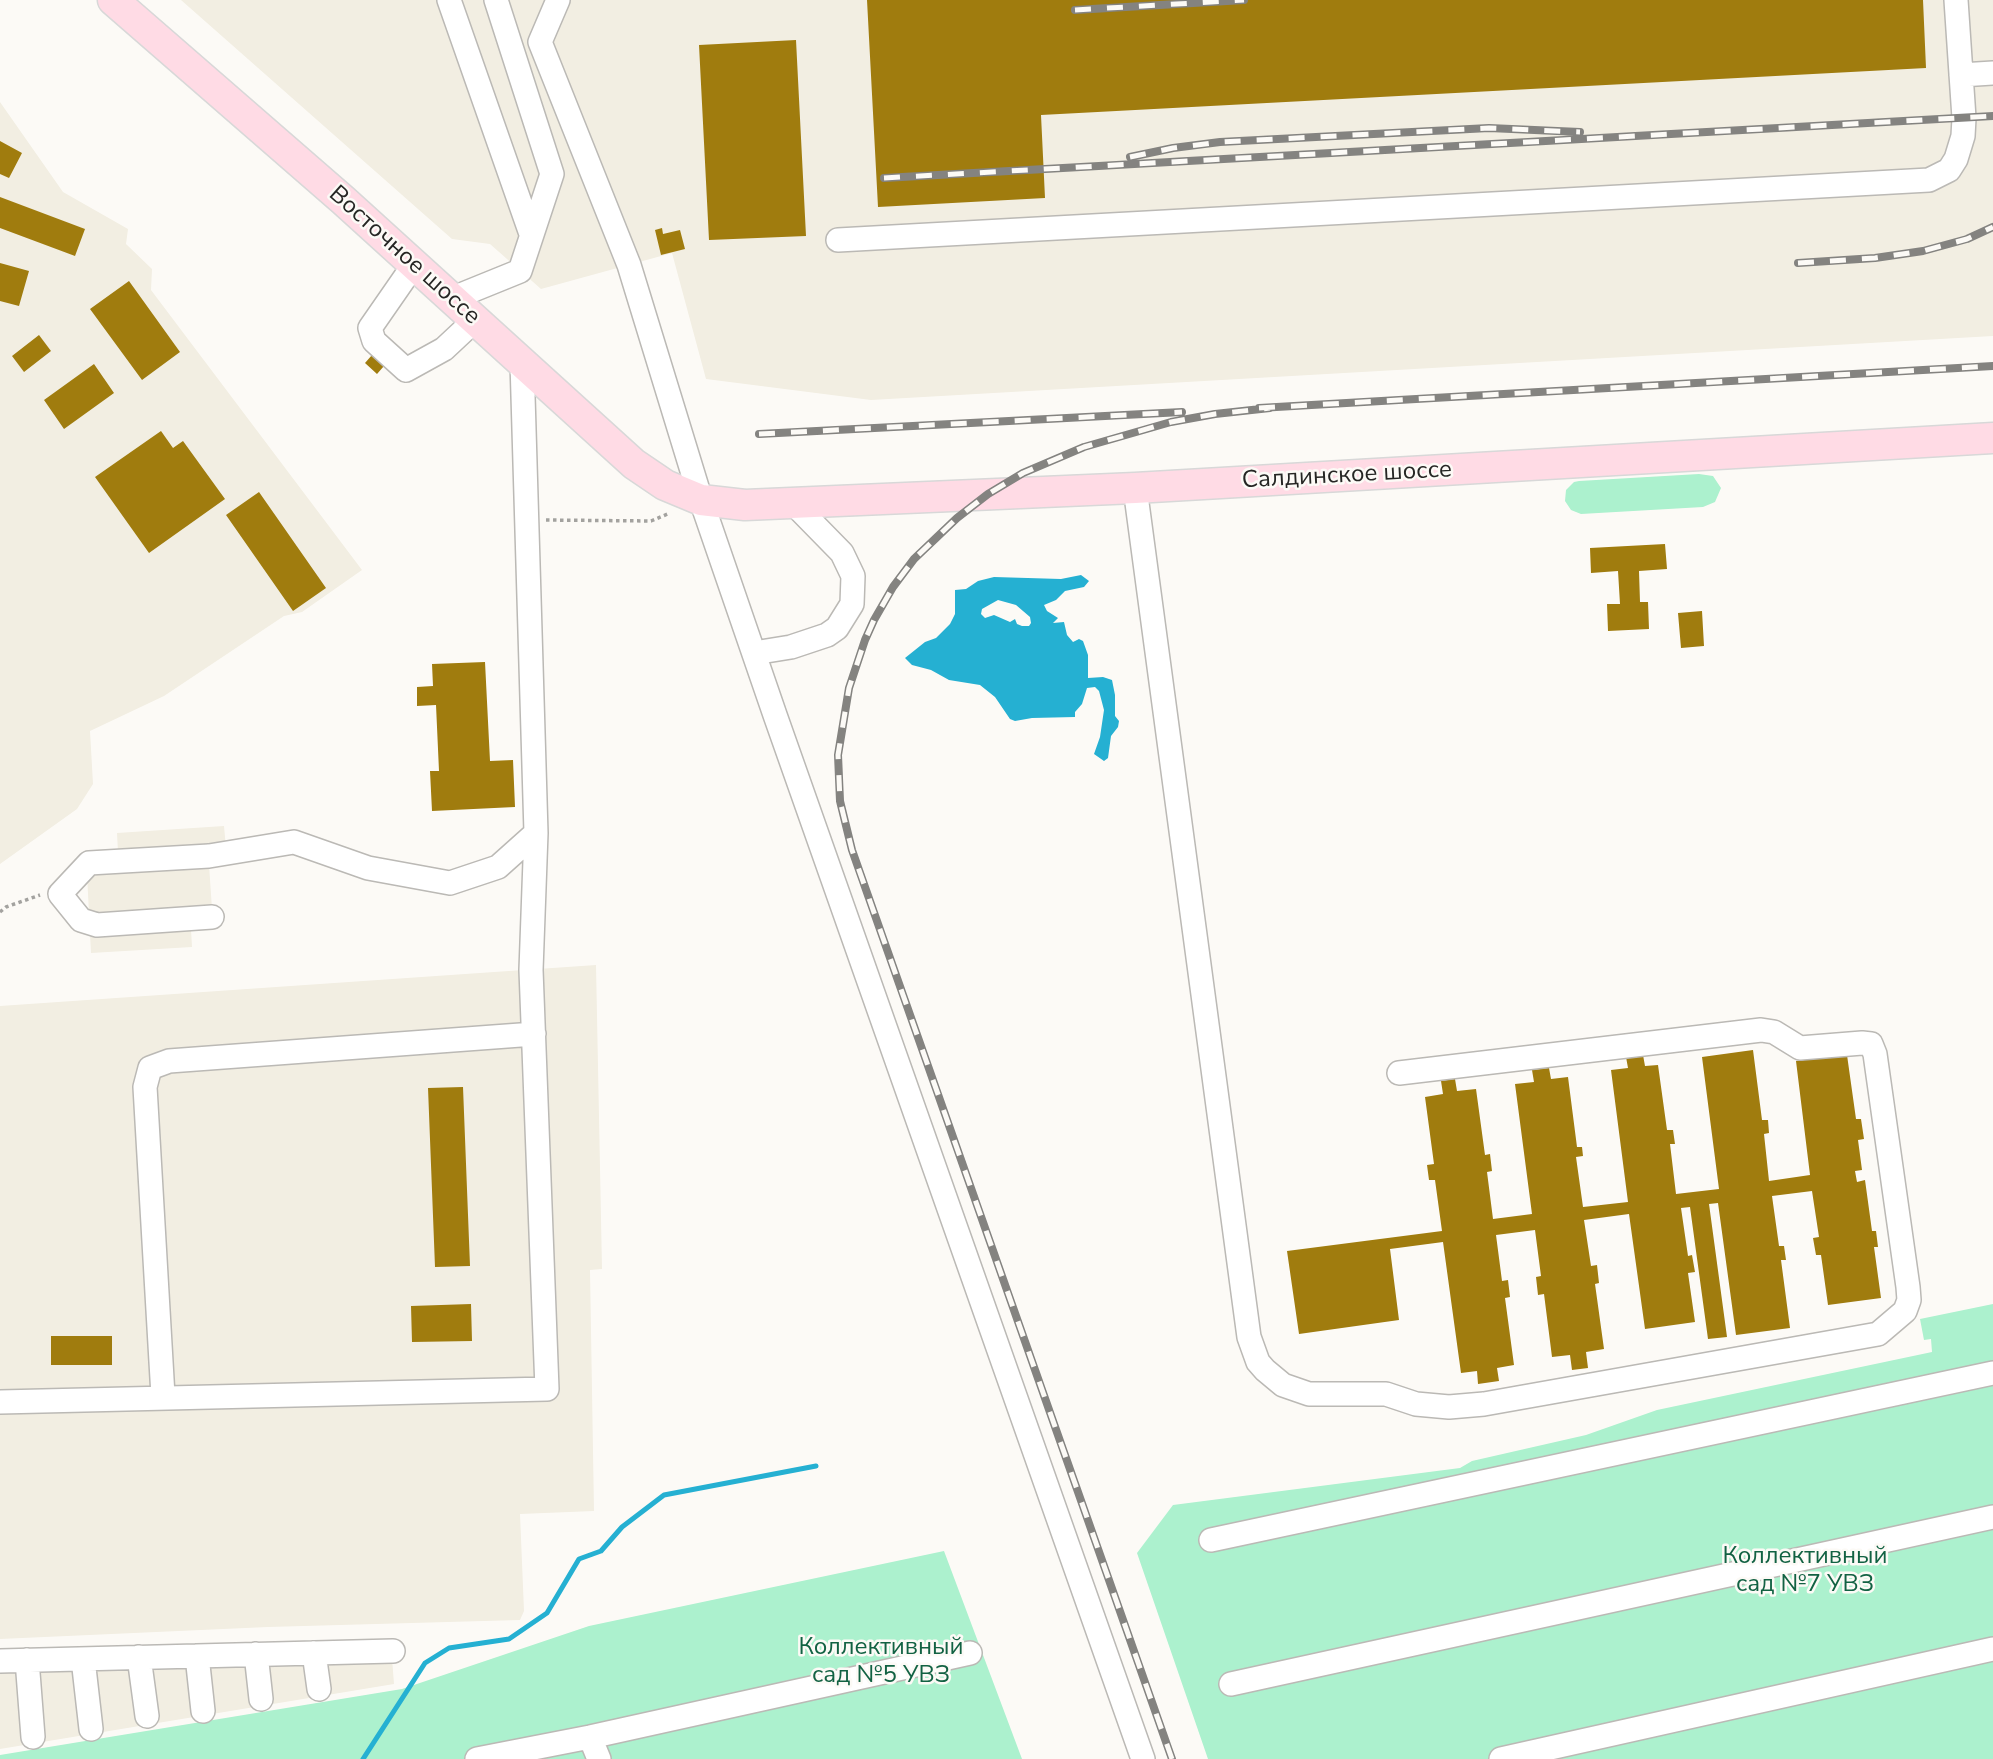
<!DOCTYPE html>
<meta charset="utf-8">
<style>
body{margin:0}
canvas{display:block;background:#fcfaf6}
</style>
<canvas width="1993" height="1759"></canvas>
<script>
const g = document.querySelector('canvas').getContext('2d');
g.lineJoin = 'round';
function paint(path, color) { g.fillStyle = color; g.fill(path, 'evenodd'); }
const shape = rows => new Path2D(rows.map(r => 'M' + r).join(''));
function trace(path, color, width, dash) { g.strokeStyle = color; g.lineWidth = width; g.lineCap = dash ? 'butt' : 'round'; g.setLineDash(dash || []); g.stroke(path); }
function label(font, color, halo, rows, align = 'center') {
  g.font = font + ' "Nunito Sans",sans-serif'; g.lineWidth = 5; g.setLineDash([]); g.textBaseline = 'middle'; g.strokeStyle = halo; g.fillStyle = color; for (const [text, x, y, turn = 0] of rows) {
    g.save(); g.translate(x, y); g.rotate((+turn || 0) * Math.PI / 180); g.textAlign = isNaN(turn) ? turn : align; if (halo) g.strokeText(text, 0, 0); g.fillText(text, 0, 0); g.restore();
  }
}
const built = shape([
 [181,0,1993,0,1993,336,871,400,706,379,672,253,541,289,490,244,452,239],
 [0,102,63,192,128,229,126,244,152,269,151,290,362,570,302,612,284,616,164,696,90,731,93,784,77,809,0,864],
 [224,826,226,848,208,850,212,909,190,911,192,947,91,953,87,874,119,872,117,833],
 [596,965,602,1269,590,1270,594,1511,520,1514,524,1611,520,1620,268,1627,0,1639,0,1006],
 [392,1658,394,1684,0,1749,0,1669]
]);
const green = shape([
 [1699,474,1713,476,1721,488,1715,502,1703,507,1581,514,1571,510,1565,501,1566,490,1574,482,1579,481],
 [1993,1304,1993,1759,1208,1759,1137,1553,1173,1505,1460,1468,1472,1461,1586,1435,1657,1410,1932,1352,1931,1339,1924,1340,1920,1319],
 [944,1551,1022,1759,0,1759,0,1755,402,1689,589,1626]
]);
const water = shape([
 [1081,575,1089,581,1084,587,1065,591,1056,600,1044,605,1047,611,1058,618,1053,623,1064,622,1067,635,1073,642,1079,639,1083,641,1088,655,1088,678,1103,677,1112,680,1115,695,1115,716,1119,721,1118,727,1111,736,1108,758,1104,761,1094,754,1100,737,1104,710,1099,691,1095,687,1087,688,1082,704,1075,712,1075,717,1032,718,1015,721,1010,719,995,697,980,685,949,680,931,670,912,665,905,658,925,642,936,638,950,624,955,614,955,590,966,589,978,581,994,577,1061,579],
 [998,600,1016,605,1030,617,1031,623,1029,626,1022,626,1017,624,1015,619,1010,622,994,615,985,618,981,614,982,609]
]);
const stream = shape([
 [363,1759,425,1663,449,1648,509,1639,547,1613,579,1559,601,1551,622,1527,664,1495,816,1466]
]);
const building = shape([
 [867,0,1923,0,1926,68,1041,115,1045,198,878,207],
 [796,40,806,236,709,240,699,45],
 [0,141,22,153,9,178,0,174],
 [0,197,85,229,75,256,0,228],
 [662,228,663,234,680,230,685,249,661,255,655,230],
 [0,263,29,271,19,306,0,301],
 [129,281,180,352,142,380,90,309],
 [39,335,51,351,24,372,12,356],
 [372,355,384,366,377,374,365,363],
 [94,364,114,393,64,429,44,400],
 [161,431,173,448,183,441,225,499,149,553,95,477],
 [259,492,326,588,293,611,226,515],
 [1665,544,1667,569,1639,571,1640,602,1648,602,1649,629,1608,631,1607,604,1620,604,1618,571,1591,573,1590,548],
 [1702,611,1704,646,1681,648,1678,613],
 [485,662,490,761,513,760,515,807,432,811,430,771,439,771,436,705,417,706,417,687,433,686,432,664],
 [1753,1050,1762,1120,1768,1120,1769,1133,1764,1134,1769,1181,1810,1175,1796,1061,1847,1055,1856,1119,1861,1119,1864,1139,1858,1140,1862,1170,1855,1171,1857,1182,1865,1180,1872,1231,1876,1231,1878,1247,1874,1247,1881,1298,1828,1305,1821,1255,1816,1255,1813,1238,1819,1237,1812,1191,1772,1196,1779,1246,1784,1246,1786,1260,1781,1260,1790,1328,1736,1335,1718,1203,1709,1204,1727,1337,1708,1339,1690,1207,1681,1208,1688,1256,1692,1255,1695,1272,1688,1273,1695,1322,1645,1329,1629,1214,1584,1220,1591,1266,1597,1265,1599,1283,1595,1284,1604,1349,1586,1352,1588,1368,1572,1370,1570,1355,1552,1357,1544,1294,1538,1295,1536,1277,1541,1276,1535,1230,1496,1235,1502,1281,1508,1280,1510,1297,1505,1298,1514,1365,1497,1368,1499,1381,1478,1384,1477,1371,1461,1373,1443,1242,1390,1249,1399,1320,1299,1334,1287,1251,1442,1231,1435,1180,1429,1180,1427,1165,1434,1164,1425,1097,1443,1094,1441,1081,1455,1079,1457,1091,1476,1089,1485,1155,1490,1154,1492,1171,1487,1172,1493,1219,1532,1214,1515,1084,1534,1082,1532,1070,1549,1068,1551,1079,1568,1077,1577,1147,1582,1147,1583,1156,1576,1157,1583,1207,1628,1202,1611,1070,1628,1068,1626,1057,1643,1055,1645,1066,1658,1065,1667,1130,1673,1130,1675,1144,1670,1144,1676,1194,1719,1189,1702,1057],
 [463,1087,470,1266,435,1267,428,1088],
 [471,1304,472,1341,412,1342,411,1306],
 [51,1336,112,1336,112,1365,51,1365]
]);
const path = shape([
 [546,520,651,521,670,513],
 [0,912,6,907,40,895]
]);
const minor = shape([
 [449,0,531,234],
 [558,0,540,42,629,265,701,500,775,715,1143,1759],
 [1961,75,1993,73],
 [838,240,1929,180,1949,170,1956,159,1963,136,1964,118,1956,0],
 [413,266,370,328,374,341,406,370,444,349,475,320],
 [451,299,520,271,552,174,496,0],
 [1135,488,1249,1337,1258,1362,1265,1370,1283,1385,1309,1394,1386,1394,1416,1404,1449,1407,1484,1404,1878,1334,1905,1311,1909,1300,1908,1287,1875,1054,1871,1044,1862,1043,1800,1048,1774,1032,1761,1030,1399,1073],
 [754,653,791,647,827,635,837,628,852,604,853,576,842,553,793,503],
 [212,917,97,925,81,920,60,894,89,863,209,856,294,842,368,868,450,883,498,867,536,833],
 [163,1396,145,1087,150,1068,169,1061,534,1034],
 [0,1402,547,1389,531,970,536,833,522,362],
 [1211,1540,1993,1373],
 [314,1653,319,1689],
 [256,1654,261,1699],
 [197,1656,203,1711],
 [139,1657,147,1716],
 [83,1659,91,1729],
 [27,1660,33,1737],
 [0,1661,393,1651],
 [1231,1684,1993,1517],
 [590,1737,599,1759],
 [477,1759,590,1737,970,1653],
 [1501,1759,1993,1649]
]);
const major = shape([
 [113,0,343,200,634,464,665,485,701,500,745,505,1135,488,1993,438]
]);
const rail = shape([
 [1075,10,1244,0],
 [1130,157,1173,148,1220,142,1489,128,1580,132],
 [884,178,1993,116],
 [1798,263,1875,258,1923,251,1967,239,1993,227],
 [1259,408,1993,366],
 [759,434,1182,412],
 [1172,1759,852,850,840,801,838,755,849,688,865,640,874,620,893,587,914,559,957,518,988,494,1023,473,1084,447,1171,422,1215,414,1270,408]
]);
const streetNames = [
 ["Восточное шоссе",404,256,42],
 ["Салдинское шоссе",1347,476,-3]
];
const parkNames = [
 ["Коллективный",1805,1557],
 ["сад №7 УВЗ",1805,1585],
 ["Коллективный",881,1648],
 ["сад №5 УВЗ",881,1676]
];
paint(built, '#f2eee2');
paint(green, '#acf1ce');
paint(water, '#25b0d2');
trace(stream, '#25b0d2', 5);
paint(building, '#a07c0e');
trace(minor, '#bbb9b5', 26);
trace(major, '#d8d8d8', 33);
trace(path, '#a3a29f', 3.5, [3.5, 3.5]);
trace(minor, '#fff', 23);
trace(major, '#ffdbe5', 30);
trace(rail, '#848380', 8);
trace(rail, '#fcfaf6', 5, [16]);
label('24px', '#262624', '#fcfaf6', streetNames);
label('24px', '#126243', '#fcfaf6', parkNames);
</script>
